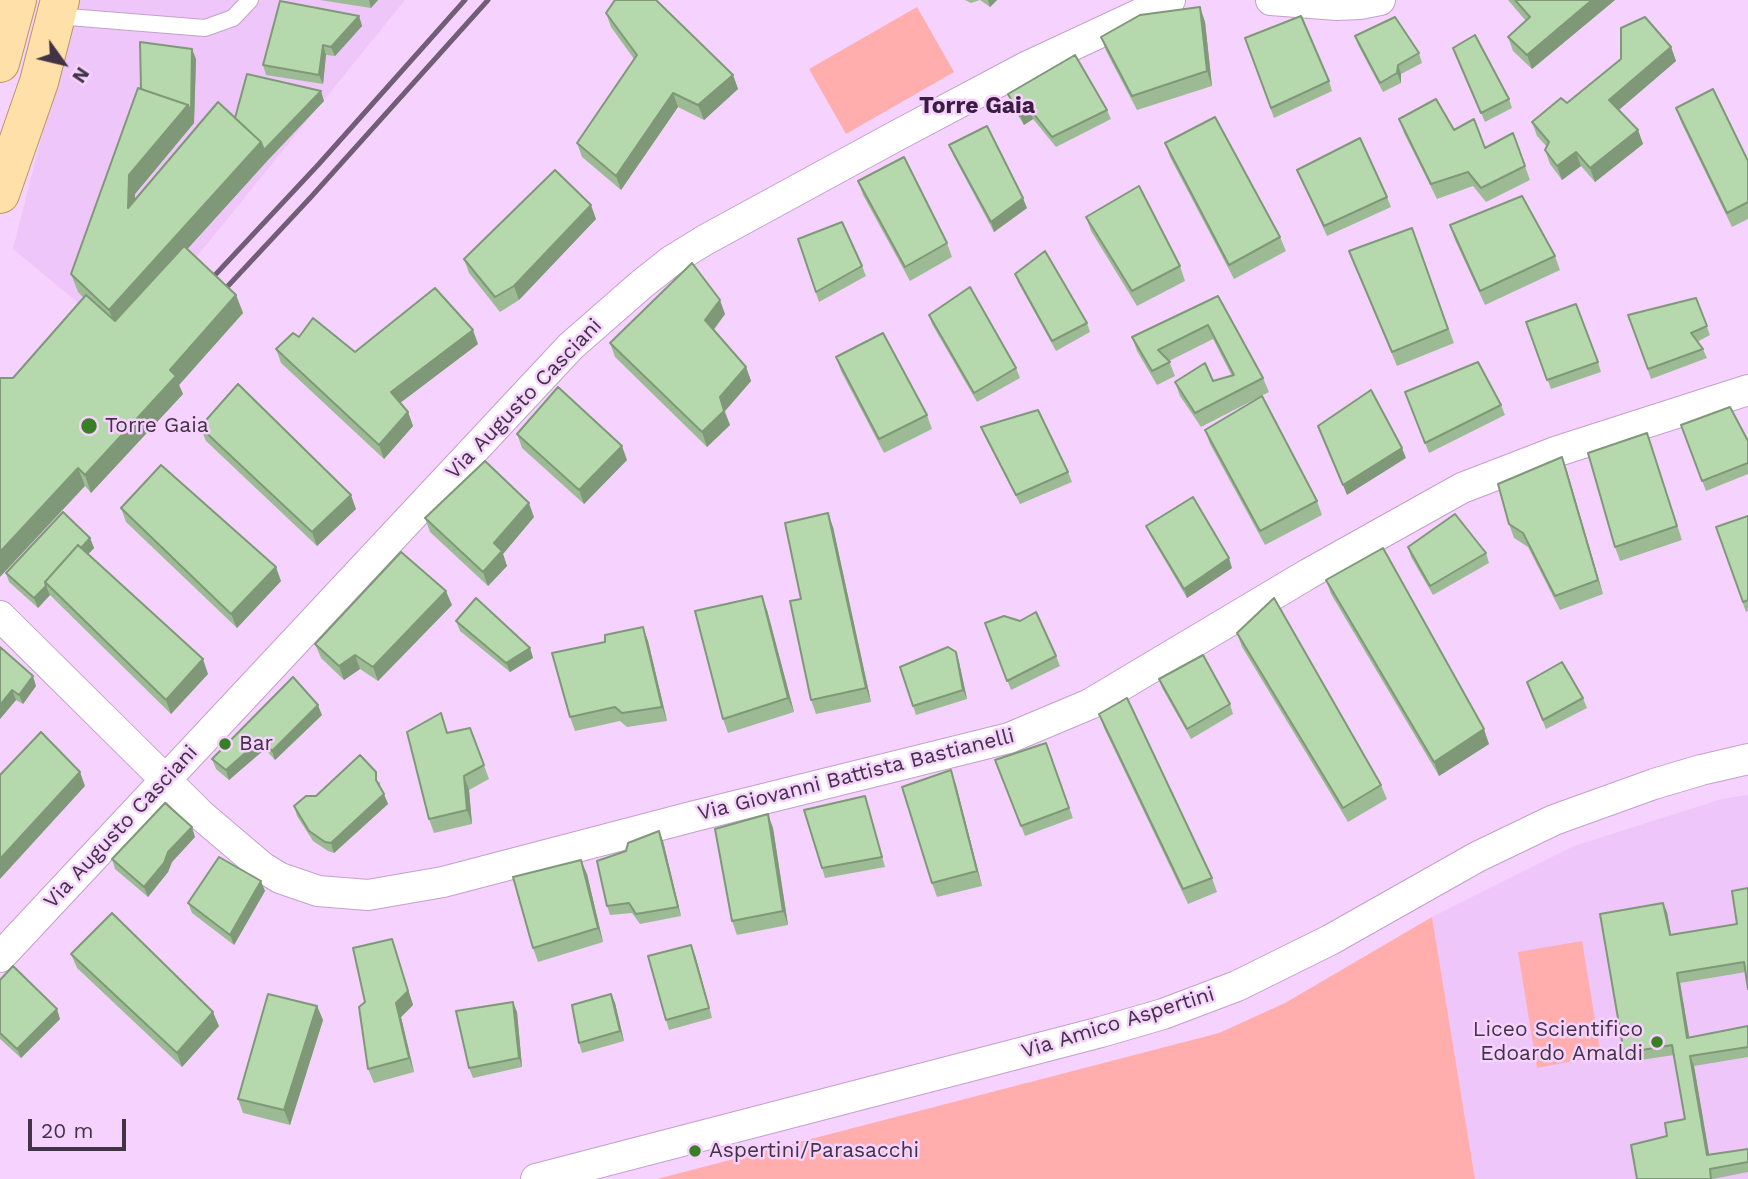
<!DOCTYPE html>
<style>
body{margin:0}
#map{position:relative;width:1748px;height:1179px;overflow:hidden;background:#f6d2ff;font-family:"Work Sans",sans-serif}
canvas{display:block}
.north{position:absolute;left:28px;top:28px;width:70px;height:70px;-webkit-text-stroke:5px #f6d2ff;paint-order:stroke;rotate:124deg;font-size:19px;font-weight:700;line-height:28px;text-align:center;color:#413244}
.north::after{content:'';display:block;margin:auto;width:24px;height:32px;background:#413244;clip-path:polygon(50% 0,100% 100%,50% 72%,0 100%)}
.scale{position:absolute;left:28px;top:1119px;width:98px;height:32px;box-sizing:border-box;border:4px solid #413244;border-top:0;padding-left:9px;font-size:21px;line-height:24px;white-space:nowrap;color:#413244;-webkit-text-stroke:5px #f6d2ff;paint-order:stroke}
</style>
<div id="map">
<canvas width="1748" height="1179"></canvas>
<div class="north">N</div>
<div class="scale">20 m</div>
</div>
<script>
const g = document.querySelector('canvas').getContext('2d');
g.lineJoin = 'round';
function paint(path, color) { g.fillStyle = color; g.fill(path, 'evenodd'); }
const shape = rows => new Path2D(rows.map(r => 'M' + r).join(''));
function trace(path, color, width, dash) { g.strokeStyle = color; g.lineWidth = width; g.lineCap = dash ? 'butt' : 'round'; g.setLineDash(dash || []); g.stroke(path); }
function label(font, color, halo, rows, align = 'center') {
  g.font = font + ' "Work Sans",sans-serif'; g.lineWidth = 5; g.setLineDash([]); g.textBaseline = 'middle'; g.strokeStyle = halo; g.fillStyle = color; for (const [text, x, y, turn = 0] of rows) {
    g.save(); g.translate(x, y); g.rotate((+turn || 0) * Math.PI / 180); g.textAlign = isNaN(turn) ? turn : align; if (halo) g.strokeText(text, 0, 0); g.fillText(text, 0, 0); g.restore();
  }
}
const built = shape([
 [76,0,405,0,190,265,122,339,13,249],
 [1748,795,1748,1179,1475,1179,1432,917,1574,846,1722,799]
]);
const green = shape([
 [917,7,954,72,846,134,809,69],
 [1432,917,1475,1179,657,1179,1219,1033,1285,1003],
 [1582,941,1601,1056,1537,1068,1518,952]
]);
const lane = shape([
 [56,16,205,28,233,18,250,0]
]);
const street = shape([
 [1271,0,1337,5,1360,4,1380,0],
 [0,616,202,816,262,867,280,878,318,891,368,895,443,882,691,817,1009,738,1090,704,1308,574,1462,488,1558,451,1748,390],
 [0,957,571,346,642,284,671,261,705,240,896,136,1028,66,1170,0],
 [536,1179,1101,1032,1163,1014,1237,986,1330,940,1477,857,1554,820,1654,784,1701,770,1748,759]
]);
const primary = shape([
 [0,63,17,0],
 [0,194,39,82,60,0]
]);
const rail = shape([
 [216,274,318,165,465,0],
 [227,287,311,197,488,0]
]);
const wall = shape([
 [320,0,378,0,371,8],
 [965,0,997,0,990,7,980,0,971,3],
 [1508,0,1615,0,1532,69,1513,51,1508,37,1526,21],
 [1200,7,1205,22,1212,86,1137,110,1106,51,1101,37],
 [606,13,733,75,738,89,704,120,678,107,621,190,582,157,577,143,634,59,611,27],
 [359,16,362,26,335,56,326,55,323,84,266,75,263,65],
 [1355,36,1419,53,1422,63,1401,74,1401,83,1383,92,1358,45],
 [1245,38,1329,81,1332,91,1274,118],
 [1671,47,1676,61,1619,110,1638,130,1643,144,1595,182,1581,166,1562,180,1550,164,1545,150,1547,147,1537,136,1532,122],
 [1453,48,1509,99,1512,108,1485,122],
 [196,59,194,123,135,194,135,200,235,118,324,101,268,160,187,249,236,295,243,313,179,385,183,394,91,493,85,486,13,378,84,298,78,292,71,274,141,89],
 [1008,94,1107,110,1111,119,1056,147,1033,119,1024,125,1011,104],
 [1676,108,1748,161,1748,219,1732,227,1681,122],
 [1399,119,1454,130,1485,148,1513,133,1530,180,1486,202,1473,186,1437,199,1404,133],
 [1165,143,1280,237,1286,251,1234,279,1170,157],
 [949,145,1027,208,994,232,953,155],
 [1297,170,1387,197,1391,207,1327,236],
 [858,181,947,243,952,257,910,281,863,195],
 [1086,217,1180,266,1185,281,1137,306,1091,231],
 [596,219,519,300,500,312,469,273,464,259],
 [1450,225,1555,256,1560,270,1485,305,1455,240],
 [1412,228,1454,343,1397,366,1349,251],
 [798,239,862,266,866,276,819,302],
 [1015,274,1087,323,1090,332,1056,351,1019,284],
 [1218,296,1263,378,1269,392,1201,427,1180,396,1175,382,1213,381,1232,376,1213,339,1169,361,1175,376,1157,385,1137,351,1132,337],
 [1696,298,1710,335,1697,342,1703,349,1707,358,1651,379,1628,315],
 [725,314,714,330,746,367,751,381,725,411,730,425,707,447,615,357,610,343],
 [929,315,1016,368,1020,378,977,402,932,324],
 [1526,322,1598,362,1601,372,1551,389],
 [299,337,355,352,478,344,400,403,408,412,413,426,384,459,281,363,276,349],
 [836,357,927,415,932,429,884,453,841,371],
 [1405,392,1501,405,1505,415,1429,453],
 [1681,425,1748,441,1748,474,1706,491],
 [200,427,356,509,317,546,206,441],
 [981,427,1068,472,1072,482,1020,504,985,437],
 [1205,430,1317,501,1322,515,1265,545,1210,444],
 [517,434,627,460,584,504,522,448],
 [1652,447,1682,540,1620,561,1615,547],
 [1567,471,1603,594,1560,610,1528,547,1514,538,1509,524],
 [121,508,281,581,237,628,126,522],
 [1748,516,1748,611,1746,612,1716,527],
 [534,517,503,554,507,566,488,586,430,532,425,518],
 [1146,526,1232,568,1187,598,1150,535],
 [833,527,871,702,816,714,811,700],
 [90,538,94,548,88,554,208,674,171,714,50,595,38,608,9,582,6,573],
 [1408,547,1486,553,1489,563,1433,595,1411,557],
 [1326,580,1489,744,1439,776,1331,594],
 [452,605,378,681,360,669,344,680,321,658,315,644],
 [767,610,794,712,728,733,723,719],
 [456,621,530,648,533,658,510,672,460,631],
 [985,623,1056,656,1060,666,1011,690],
 [1237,633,1381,785,1387,799,1348,822,1242,647],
 [648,641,667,721,627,727,620,721,575,731,570,717,605,642],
 [0,647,36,686,23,704,16,700,0,719],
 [956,652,959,662,967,699,916,715,900,667],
 [1159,679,1230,704,1233,714,1191,739,1162,688],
 [1530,691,1583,698,1587,708,1546,729],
 [1099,714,1212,878,1217,892,1188,904,1104,728],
 [322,715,275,760,265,749,229,780,216,769,212,759],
 [470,728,489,779,469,790,472,824,434,833,429,819,448,733],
 [1046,743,1073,818,1025,836,995,760],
 [380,782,380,786,388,804,334,853,328,851,313,841,297,816,294,806,316,796],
 [956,785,982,886,937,897,932,883],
 [865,796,885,867,825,878,822,868],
 [773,828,788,925,737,935,732,921],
 [195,837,172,862,168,872,148,897,115,869,112,859],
 [663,841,681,916,640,924,632,913,610,915,607,906],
 [587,874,603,942,538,962,533,948],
 [265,891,234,945,192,913,188,903],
 [1667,912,1671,935,1737,924,1746,972,1680,983,1689,1037,1748,1026,1748,1057,1694,1066,1709,1155,1748,1149,1748,1172,1713,1179,1637,1179,1667,1136,1685,1119,1674,1055,1627,1062,1624,1053],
 [392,939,413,1005,401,1017,414,1072,374,1083,368,1069,365,1002],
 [71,954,219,1026,182,1067,77,968],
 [695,955,712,1018,669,1030,666,1020],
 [0,980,60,1019,21,1058,0,1039],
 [611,994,615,1003,624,1041,582,1053,579,1043],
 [317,1006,323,1020,290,1125,243,1113,238,1099],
 [517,1012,522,1067,473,1078,469,1068]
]);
const shadedWall = shape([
 [369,0,378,0,371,8],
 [988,0,997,0,990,7],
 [1592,0,1615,0,1532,69,1527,55],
 [1200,7,1205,22,1212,86,1207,71],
 [359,16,362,26,335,56,331,47],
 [323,45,326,55,323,84,319,75],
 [1671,47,1676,61,1614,114,1609,100],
 [192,49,196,59,194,123,135,194,135,226,128,208,129,175],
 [1398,65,1401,74,1401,83,1397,73],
 [733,75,738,89,704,120,698,105],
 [321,91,324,101,268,160,116,328,109,310,261,142],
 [673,93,678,107,621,190,616,176],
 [1030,109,1033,119,1024,125,1020,116],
 [1638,130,1643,144,1595,182,1590,168],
 [1576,152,1581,166,1562,180,1557,166],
 [1023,198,1027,208,994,232,991,222],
 [591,205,596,219,519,300,514,286],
 [236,295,243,313,179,385,183,394,91,493,85,475,170,370],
 [720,300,725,314,710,334,705,320],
 [473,330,478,344,396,406,391,392],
 [746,367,751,381,725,411,720,397],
 [724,411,730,425,707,447,702,432],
 [408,412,413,426,384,459,379,445],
 [622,446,627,460,584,504,579,490],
 [1402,448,1406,458,1347,495,1343,485],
 [1562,457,1567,471,1603,594,1598,580],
 [78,468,85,486,0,577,0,552],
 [351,495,356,509,317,546,312,532],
 [529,503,534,517,503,554,507,566,488,586,483,572,494,543],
 [828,513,833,527,871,702,866,688],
 [90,538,94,548,54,591,47,584],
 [1229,558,1232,568,1187,598,1184,589],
 [276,567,281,581,237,628,231,614],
 [46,586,50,595,38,608,34,598],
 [446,591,452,605,378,681,373,667],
 [762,596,767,610,794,712,788,698],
 [643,627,648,641,667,721,662,707],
 [530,648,533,658,510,672,506,663],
 [956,652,959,662,967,699,963,690],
 [355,655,360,669,344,680,339,666],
 [203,659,208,674,171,714,166,700],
 [33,676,36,686,23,704,19,695],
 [12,690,16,700,0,719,0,705],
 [318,705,322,715,275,760,272,751],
 [1484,729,1489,744,1439,776,1434,762],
 [261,739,265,749,229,780,226,770],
 [951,770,956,785,982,886,977,871],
 [80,772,85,786,0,879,0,859],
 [464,776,469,790,472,824,467,810],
 [384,794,388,804,334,853,331,843],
 [768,814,773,828,788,925,783,911],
 [192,827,195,837,172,862,168,872,148,897,144,887,168,852],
 [659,831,663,841,681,916,678,907],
 [581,860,587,874,603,942,598,928],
 [261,881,265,891,234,945,230,935],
 [1663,903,1667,912,1673,945,1670,935],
 [392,939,413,1005,401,1017,414,1072,409,1058,396,1003],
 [691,945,695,955,712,1018,709,1008],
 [1677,973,1680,983,1691,1047,1687,1038],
 [611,994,615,1003,624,1041,620,1031],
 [513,1002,517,1012,522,1067,519,1058],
 [317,1006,323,1020,290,1125,284,1110],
 [57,1009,60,1019,21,1058,17,1049],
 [213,1012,219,1026,182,1067,177,1053],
 [1690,1056,1694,1066,1711,1165,1707,1155]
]);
const building = shape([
 [615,0,656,0,733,75,698,105,673,93,616,176,577,143,637,55,606,13,615,0],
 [1515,0,1592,0,1527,55,1508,37,1530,17,1515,0],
 [280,1,359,16,331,47,323,45,319,75,263,65,280,1],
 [1200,7,1207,71,1132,96,1101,37,1140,15,1200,7],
 [1301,16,1329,81,1271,108,1245,38,1301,16],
 [1395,17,1419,53,1398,65,1397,73,1380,83,1355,36,1395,17],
 [1645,17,1671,47,1609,100,1638,130,1590,168,1576,152,1557,166,1545,150,1549,142,1532,122,1561,98,1567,103,1621,59,1621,28,1645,17],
 [1475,35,1509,99,1481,113,1453,48,1475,35],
 [140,42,192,49,191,114,188,105,141,89,140,42],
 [1075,55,1107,110,1052,137,1030,109,1020,116,1008,94,1075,55],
 [247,74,321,91,264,150,261,142,235,118,247,74],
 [138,88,188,105,129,175,128,208,218,102,261,142,109,310,71,274,138,88],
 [1713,89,1748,161,1748,202,1727,213,1676,108,1713,89],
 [1436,99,1454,130,1474,119,1485,148,1513,133,1525,166,1481,188,1468,172,1431,184,1399,119,1436,99],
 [1215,117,1280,237,1229,265,1165,143,1215,117],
 [987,126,1023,198,991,222,949,145,987,126],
 [1360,138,1387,197,1324,226,1297,170,1360,138],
 [904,157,947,243,905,267,858,181,904,157],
 [555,170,591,205,514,286,495,297,464,259,555,170],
 [1139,186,1180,266,1132,291,1086,217,1139,186],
 [1522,196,1555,256,1480,291,1450,225,1522,196],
 [842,222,862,266,816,292,798,239,842,222],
 [1412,228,1448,329,1392,352,1349,251,1412,228],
 [184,246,236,295,170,370,176,376,85,475,78,468,0,552,0,378,13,378,86,295,115,321,184,246],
 [1045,251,1087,323,1052,341,1015,274,1045,251],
 [692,263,720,300,705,320,746,367,720,397,724,411,702,432,610,343,692,263],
 [970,287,1016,368,974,393,929,315,970,287],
 [435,288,473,330,391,392,408,412,379,445,276,349,293,333,299,337,313,318,355,352,435,288],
 [1218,296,1263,378,1195,413,1175,382,1205,363,1213,381,1234,375,1208,325,1158,350,1170,362,1152,371,1132,337,1218,296],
 [1696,298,1707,326,1691,333,1703,349,1648,369,1628,315,1696,298],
 [1576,304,1598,362,1547,380,1526,322,1576,304],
 [883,333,927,415,879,439,836,357,883,333],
 [1478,362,1501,405,1425,443,1405,392,1478,362],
 [238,384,351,495,312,532,200,427,238,384],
 [558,387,622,446,579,490,517,434,558,387],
 [1371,390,1402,448,1343,485,1318,426,1371,390],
 [1262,396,1317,501,1260,531,1205,430,1262,396],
 [1730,407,1748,441,1748,463,1702,481,1681,425,1730,407],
 [1038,410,1068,472,1016,495,981,427,1038,410],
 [1647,433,1677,526,1615,547,1588,453,1647,433],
 [1562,457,1598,580,1555,596,1523,533,1509,524,1498,484,1562,457],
 [485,461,529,503,494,543,502,551,483,572,425,518,485,461],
 [161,465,276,567,231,614,121,508,161,465],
 [1193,497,1229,558,1184,589,1146,526,1193,497],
 [63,512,90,538,81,548,78,545,45,582,46,586,34,598,6,573,63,512],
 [828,513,866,688,811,700,790,601,801,599,785,523,828,513],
 [1455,514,1486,553,1430,586,1408,547,1455,514],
 [1748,516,1748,600,1743,602,1716,527,1748,516],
 [78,545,203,659,166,700,45,582,78,545],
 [1383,548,1484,729,1434,762,1326,580,1383,548],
 [401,552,446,591,373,667,355,655,339,666,315,644,401,552],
 [762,596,788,698,723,719,695,611,762,596],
 [476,598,530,648,506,663,456,621,476,598],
 [1274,598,1381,785,1343,808,1237,633,1274,598],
 [1036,612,1056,656,1007,681,985,623,1004,616,1020,621,1036,612],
 [643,627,662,707,622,713,615,707,570,717,552,653,605,642,605,635,643,627],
 [0,647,33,676,19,695,12,690,0,705,0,647],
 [948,647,956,652,963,690,913,706,900,667,948,647],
 [1203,655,1230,704,1187,729,1159,679,1203,655],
 [1562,662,1583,698,1543,720,1527,682,1562,662],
 [293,677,318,705,272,751,261,739,226,770,212,759,293,677],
 [1127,698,1212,878,1183,889,1099,714,1127,698],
 [441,713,447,733,470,728,484,765,464,776,467,810,429,819,407,732,441,713],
 [41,732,80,772,0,859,0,775,41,732],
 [1046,743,1069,808,1021,826,995,760,1046,743],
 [360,755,376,772,376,780,384,794,331,843,325,842,309,831,294,806,306,796,316,796,360,755],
 [951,770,977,871,932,883,902,787,951,770],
 [865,796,882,857,822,868,804,810,865,796],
 [165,803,192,827,168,852,164,863,144,887,112,859,165,803],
 [768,814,783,911,732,921,715,829,768,814],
 [659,831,678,907,636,914,629,903,607,906,597,861,626,851,628,843,659,831],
 [219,857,261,881,230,935,188,903,219,857],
 [581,860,598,928,533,948,513,877,581,860],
 [1748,888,1748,989,1744,962,1677,973,1687,1038,1748,1026,1748,1047,1690,1056,1707,1155,1748,1149,1748,1162,1710,1169,1711,1179,1637,1179,1631,1145,1667,1136,1665,1123,1685,1119,1672,1045,1624,1053,1600,914,1663,903,1670,935,1737,924,1732,891,1748,888],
 [112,913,213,1012,177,1053,71,954,112,913],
 [392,939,408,991,396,1003,409,1058,368,1069,359,1007,365,1002,353,948,392,939],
 [691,945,709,1008,666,1020,648,956,691,945],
 [13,966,57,1009,17,1049,0,1033,0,980,13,966],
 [268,994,317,1006,284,1110,238,1099,268,994],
 [611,994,620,1031,579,1043,572,1005,611,994],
 [513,1002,519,1058,469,1068,456,1011,513,1002]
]);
const markers = [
 [89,426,9,"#387f25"],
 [225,744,7,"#387f25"],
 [1657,1042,7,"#387f25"],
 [695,1151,7,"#387f25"]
];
const streetNames = [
 ["Via Augusto Casciani",524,399,-46],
 ["Via Giovanni Battista Bastianelli",856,775,-14],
 ["Via Augusto Casciani",121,827,-47],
 ["Via Amico Aspertini",1118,1023,-17]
];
const poiNames = [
 ["Torre Gaia",105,426],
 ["Bar",239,744],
 ["Liceo Scientifico",1643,1030,"right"],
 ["Edoardo Amaldi",1643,1054,"right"],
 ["Aspertini/Parasacchi",709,1151]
];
const neighbourhoodNames = [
 ["Torre Gaia",977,106]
];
paint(built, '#efc6f9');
paint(green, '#ffaead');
trace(lane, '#c3a0cb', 18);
trace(street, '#c3a0cb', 32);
trace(primary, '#bc9560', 40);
trace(lane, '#fff', 16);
trace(street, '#fff', 30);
trace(primary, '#ffe0a9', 38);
trace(rail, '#725d76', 5);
paint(wall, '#9cbb94');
paint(shadedWall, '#7f9878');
paint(building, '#b5d9ac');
trace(building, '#7f9878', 2);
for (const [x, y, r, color] of markers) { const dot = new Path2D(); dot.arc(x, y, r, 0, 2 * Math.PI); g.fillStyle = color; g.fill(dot); trace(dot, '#f6d2ff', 2.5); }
label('21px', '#413244', '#f6d2ff', streetNames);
label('21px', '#413244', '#f6d2ff', poiNames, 'left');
label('bold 23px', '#3a1d40', '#f6d2ff', neighbourhoodNames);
</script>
